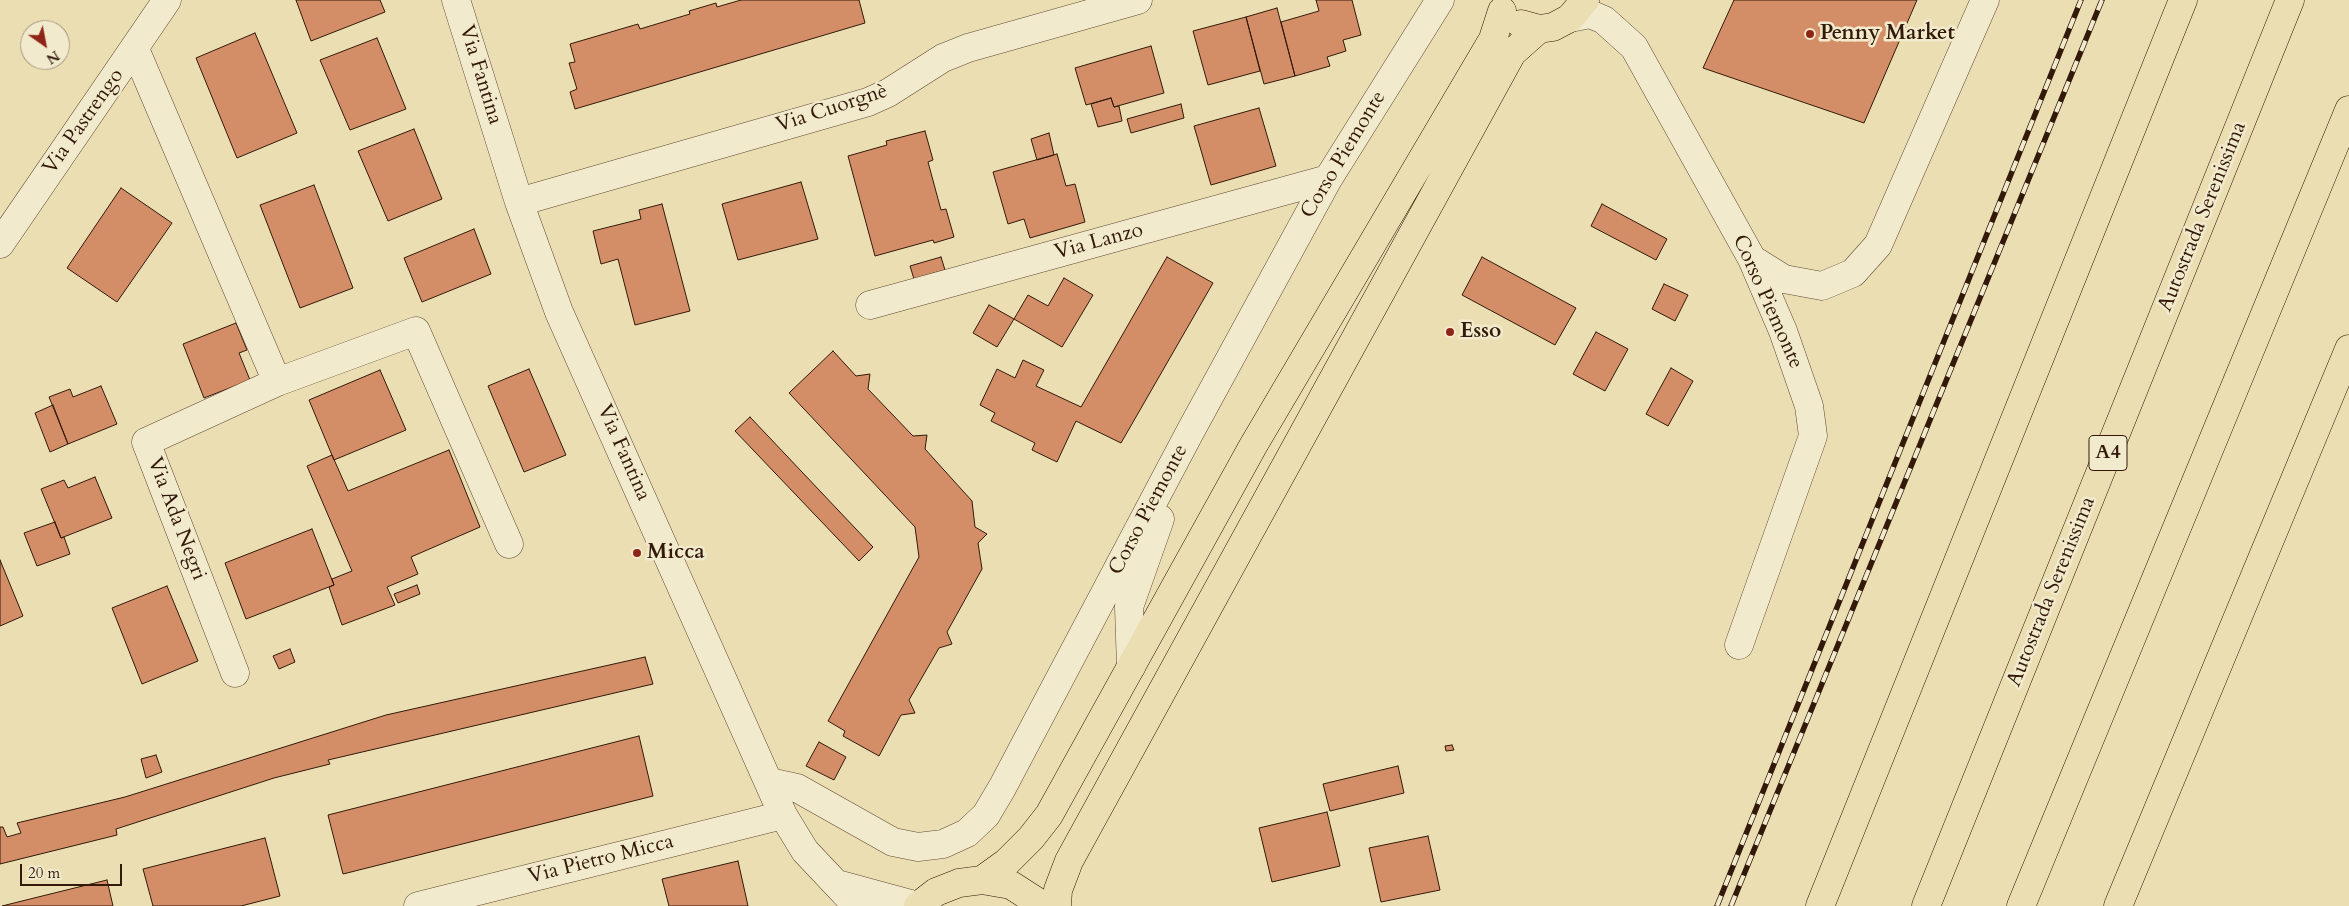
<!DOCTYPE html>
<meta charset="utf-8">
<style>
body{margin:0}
#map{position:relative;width:2349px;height:906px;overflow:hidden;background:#ebdeb2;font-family:Cardo,serif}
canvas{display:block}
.north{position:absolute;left:20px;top:20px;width:50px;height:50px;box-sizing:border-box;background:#f2eacd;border:1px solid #a5967f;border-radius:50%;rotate:147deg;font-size:14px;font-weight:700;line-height:20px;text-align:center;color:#321909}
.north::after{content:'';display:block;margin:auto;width:18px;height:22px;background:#8f2418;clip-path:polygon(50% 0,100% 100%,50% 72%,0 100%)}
.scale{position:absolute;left:20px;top:864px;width:102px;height:22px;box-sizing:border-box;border:2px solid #321909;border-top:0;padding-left:6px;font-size:15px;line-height:18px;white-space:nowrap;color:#321909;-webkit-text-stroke:4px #f2eacd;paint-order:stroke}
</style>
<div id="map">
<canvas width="2349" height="906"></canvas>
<div class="north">N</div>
<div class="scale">20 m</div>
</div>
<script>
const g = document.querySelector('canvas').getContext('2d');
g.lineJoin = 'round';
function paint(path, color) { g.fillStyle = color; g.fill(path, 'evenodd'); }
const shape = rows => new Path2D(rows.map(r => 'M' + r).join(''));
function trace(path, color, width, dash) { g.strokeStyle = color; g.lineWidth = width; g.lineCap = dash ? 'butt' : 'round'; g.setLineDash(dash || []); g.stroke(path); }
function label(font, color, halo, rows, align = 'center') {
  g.font = font + ' Cardo,serif'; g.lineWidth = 5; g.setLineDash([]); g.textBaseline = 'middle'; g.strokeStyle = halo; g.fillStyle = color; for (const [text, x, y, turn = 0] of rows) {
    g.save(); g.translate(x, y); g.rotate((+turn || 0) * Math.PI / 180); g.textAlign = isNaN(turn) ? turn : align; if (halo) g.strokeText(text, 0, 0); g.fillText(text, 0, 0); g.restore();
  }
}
const building = shape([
 [296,0,380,0,385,12,311,41,296,0],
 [741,0,859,0,865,23,575,109,570,92,577,89,569,63,575,62,570,44,638,24,640,29,690,14,689,11,716,3,717,7,741,0],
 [1316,0,1352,0,1361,35,1343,40,1346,51,1327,57,1330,66,1295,76,1281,22,1319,11,1316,0],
 [1734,0,1917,0,1864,123,1703,68,1734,0],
 [1277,8,1295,76,1264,84,1246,17,1277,8],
 [1246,17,1260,71,1208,85,1193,31,1246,17],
 [255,33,297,133,237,158,196,58,255,33],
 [377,38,406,109,350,130,320,60,377,38],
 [1151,46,1164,93,1114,107,1111,98,1086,105,1075,68,1151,46],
 [1111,98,1114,107,1119,106,1122,121,1098,127,1091,104,1111,98],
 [1181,104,1184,118,1131,133,1127,119,1181,104],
 [1259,108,1276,166,1211,185,1194,126,1259,108],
 [414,129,442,199,388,221,358,151,414,129],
 [925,131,933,160,928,162,941,210,946,209,954,237,934,243,933,240,875,256,848,156,887,145,886,141,925,131],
 [1049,133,1054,155,1037,160,1031,139,1049,133],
 [1057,154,1066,186,1075,184,1085,222,1030,238,1024,219,1008,224,993,172,1057,154],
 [801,182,818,239,738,260,722,204,801,182],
 [314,185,353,288,300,308,260,205,314,185],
 [121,188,172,223,117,302,67,268,121,188],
 [662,204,690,311,635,325,618,259,601,264,593,231,641,219,639,210,662,204],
 [1602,204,1667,239,1656,260,1591,226,1602,204],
 [474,229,491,274,422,302,404,258,474,229],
 [941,257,945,270,914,279,910,266,941,257],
 [1167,257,1213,283,1121,443,1076,421,1057,462,1032,450,1035,443,991,421,995,413,980,405,997,369,1015,378,1023,360,1044,370,1036,386,1081,407,1167,257],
 [1482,257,1576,308,1555,345,1462,295,1482,257],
 [1064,278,1093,295,1062,347,1014,319,1028,295,1048,306,1064,278],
 [1664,284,1688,295,1675,321,1652,309,1664,284],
 [989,305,1014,319,997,347,973,333,989,305],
 [236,323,247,350,239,353,250,380,204,398,183,344,236,323],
 [1596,332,1628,349,1605,391,1573,374,1596,332],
 [833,351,856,376,870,374,868,389,913,436,927,435,925,449,972,501,975,527,987,534,978,543,982,569,947,632,952,644,939,648,909,700,915,713,901,715,879,756,843,736,845,731,828,721,919,557,915,527,789,393,833,351],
 [1671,368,1693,381,1668,426,1646,414,1671,368],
 [529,369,566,455,524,472,488,386,529,369],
 [380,370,406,430,334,460,309,400,380,370],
 [101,386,117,424,68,444,49,397,70,389,73,397,101,386],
 [53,405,68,444,50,452,35,413,53,405],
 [750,417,873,547,859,561,735,431,750,417],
 [449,450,480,527,411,557,418,574,387,587,395,605,342,625,329,587,334,585,332,579,352,571,307,466,332,455,348,491,449,450],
 [95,477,112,518,61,538,41,489,64,480,68,488,95,477],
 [55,522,61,538,64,537,70,554,37,566,24,533,55,522],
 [312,529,334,585,246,619,225,563,312,529],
 [0,560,23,616,0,626,0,560],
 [417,585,420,594,398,603,394,594,417,585],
 [167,586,198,661,142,684,112,608,167,586],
 [290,649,295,662,279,669,273,656,290,649],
 [645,657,653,684,328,760,330,764,274,778,116,829,117,835,0,864,0,827,3,827,7,837,21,833,17,823,125,797,386,715,645,657],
 [639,736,653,796,343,874,328,815,639,736],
 [819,742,846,757,834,780,806,766,819,742],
 [1452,745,1454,750,1446,751,1445,746,1452,745],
 [156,755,162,772,146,778,141,759,156,755],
 [1398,766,1404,793,1330,811,1323,784,1398,766],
 [1327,812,1340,866,1272,882,1259,828,1327,812],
 [1428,836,1440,890,1381,902,1369,848,1428,836],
 [265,838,280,896,241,906,153,906,143,869,265,838],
 [738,861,748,906,669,906,662,879,738,861],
 [107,880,113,906,2,906,22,901,107,880]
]);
const minor = shape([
 [456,0,519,202,559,312,783,815,805,851,857,906],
 [1570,18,1590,14,1604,20,1634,47,1752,259,1783,331,1809,406,1813,436,1739,645],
 [135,49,277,382,146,442,235,673],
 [519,202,868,102,888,93,943,58,968,48,1138,0],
 [0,244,167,0],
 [1752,259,1784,279,1822,286,1853,273,1878,245,1985,0],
 [870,305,1328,179],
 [277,382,416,331,509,544],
 [1131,667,1129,607,1160,519],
 [769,782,797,788,893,842,918,847,943,844,967,833,986,815,1002,788,1190,432,1328,179,1440,0],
 [837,884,918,906],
 [418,906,783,815]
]);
const major = shape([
 [1521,24,1539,29,1553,27,1570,18,1585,0],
 [982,880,1007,862,1031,838,1049,815,1253,446,1493,39,1502,11],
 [918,906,936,892,959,883,982,880,1011,885,1036,901,1041,906],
 [1057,906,1058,890,1069,861,1512,53,1539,29]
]);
const highway = shape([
 [1820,906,2183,0],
 [1926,906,2290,0],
 [2021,906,2349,110],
 [2118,906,2349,349]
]);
const rail = shape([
 [1717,906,2081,0],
 [1731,906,2102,0]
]);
const markers = [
 [1810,34,5,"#8f2418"],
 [1450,332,5,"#8f2418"],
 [637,553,5,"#8f2418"]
];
const shields = [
 [2108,453,38]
];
const shieldNames = [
 ["A4",2108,453]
];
const poiNames = [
 ["Penny Market",1820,34],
 ["Esso",1460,332],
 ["Micca",647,553]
];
const streetNames = [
 ["Via Fantina",480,75,73],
 ["Via Cuorgnè",832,109,-18],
 ["Via Pastrengo",84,122,-55],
 ["Corso Piemonte",1344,155,-59],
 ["Autostrada Serenissima",2203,217,-68],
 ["Via Lanzo",1099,242,-15],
 ["Corso Piemonte",1767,302,66],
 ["Via Fantina",623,453,66],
 ["Corso Piemonte",1149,510,-62],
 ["Via Ada Negri",176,519,69],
 ["Autostrada Serenissima",2052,592,-68],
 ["Via Pietro Micca",601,860,-14]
];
paint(building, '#d38e67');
trace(building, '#321909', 1);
trace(minor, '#604a33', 29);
trace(major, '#321909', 29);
trace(highway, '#321909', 29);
trace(minor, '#f2eacd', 28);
trace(major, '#ebdeb2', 28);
trace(highway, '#ebdeb2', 28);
trace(rail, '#321909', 5.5);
trace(rail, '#f2eacd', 4, [11]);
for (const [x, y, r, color] of markers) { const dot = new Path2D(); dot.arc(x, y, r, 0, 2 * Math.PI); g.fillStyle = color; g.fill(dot); trace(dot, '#f2eacd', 2); }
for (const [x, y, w] of shields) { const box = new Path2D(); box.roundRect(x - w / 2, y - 17.5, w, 35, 4); g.fillStyle = '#f2eacd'; g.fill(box); trace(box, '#321909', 1); }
label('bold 20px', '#321909', null, shieldNames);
label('bold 21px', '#321909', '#f2eacd', poiNames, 'left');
label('21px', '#321909', '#f2eacd', streetNames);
</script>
